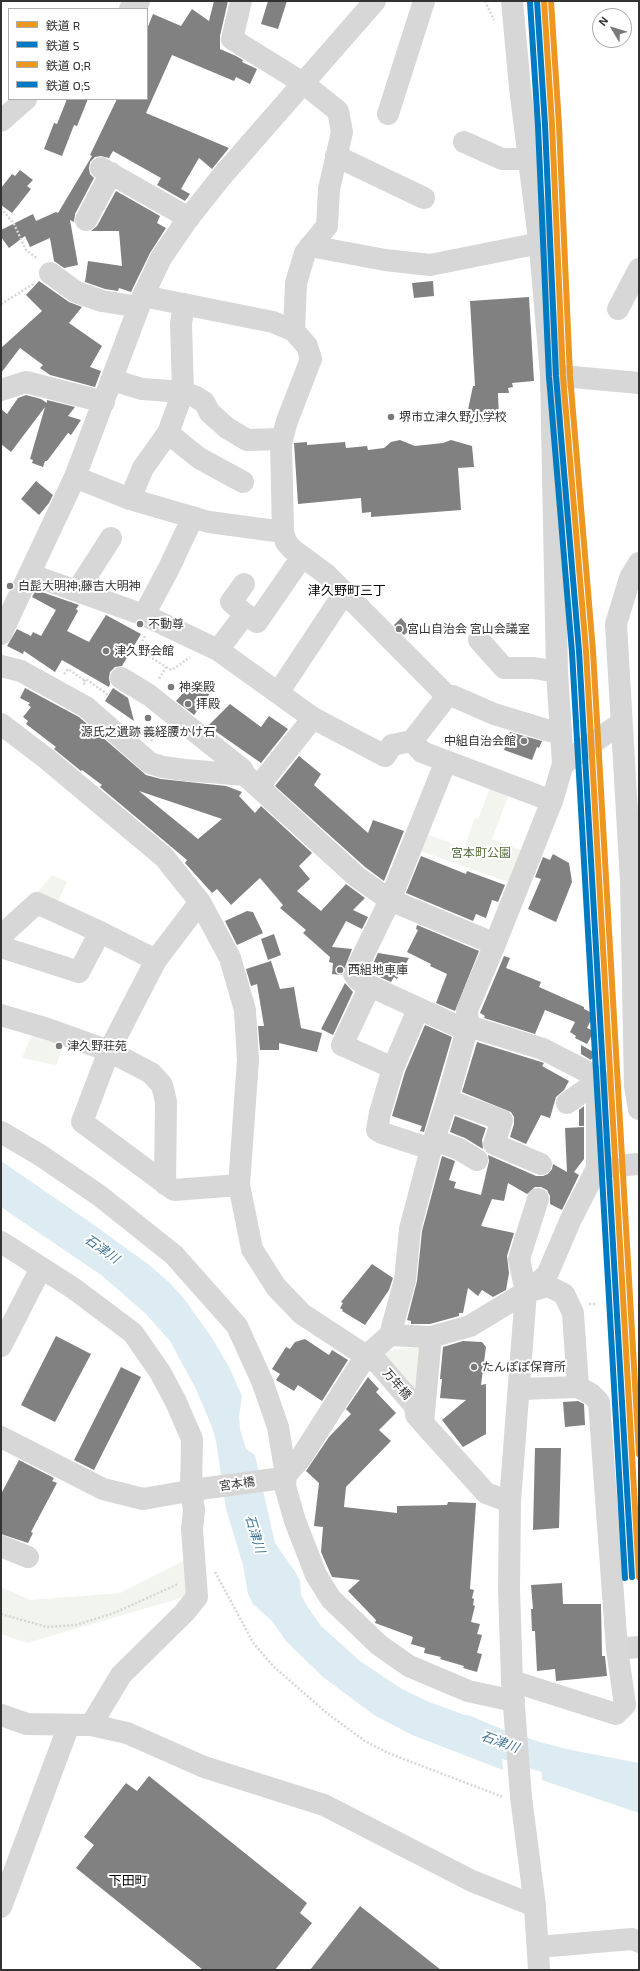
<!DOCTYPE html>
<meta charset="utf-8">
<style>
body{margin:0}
#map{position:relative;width:640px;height:1971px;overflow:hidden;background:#fff;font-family:"Exo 2","Noto Sans JP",sans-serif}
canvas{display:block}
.frame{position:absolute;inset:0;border:2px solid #333;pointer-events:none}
.legend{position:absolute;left:8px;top:8px;width:140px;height:92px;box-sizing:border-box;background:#fff;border:1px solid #adadad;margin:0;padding:5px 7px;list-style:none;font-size:12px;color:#333}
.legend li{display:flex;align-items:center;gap:8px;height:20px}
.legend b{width:20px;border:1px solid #adadad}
.north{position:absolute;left:592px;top:8px;width:40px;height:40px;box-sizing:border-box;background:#fff;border:1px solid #adadad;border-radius:50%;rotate:308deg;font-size:11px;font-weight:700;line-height:16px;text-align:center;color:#333}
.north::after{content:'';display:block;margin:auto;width:14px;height:18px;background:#7a7a7a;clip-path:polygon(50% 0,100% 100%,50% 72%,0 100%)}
</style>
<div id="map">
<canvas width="640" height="1971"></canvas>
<div class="frame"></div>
<ul class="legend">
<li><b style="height:5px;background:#ed9720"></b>鉄道 R</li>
<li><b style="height:5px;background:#007ac2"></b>鉄道 S</li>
<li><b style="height:5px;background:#ed9720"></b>鉄道 O;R</li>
<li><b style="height:5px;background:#007ac2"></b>鉄道 O;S</li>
</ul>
<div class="north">N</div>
</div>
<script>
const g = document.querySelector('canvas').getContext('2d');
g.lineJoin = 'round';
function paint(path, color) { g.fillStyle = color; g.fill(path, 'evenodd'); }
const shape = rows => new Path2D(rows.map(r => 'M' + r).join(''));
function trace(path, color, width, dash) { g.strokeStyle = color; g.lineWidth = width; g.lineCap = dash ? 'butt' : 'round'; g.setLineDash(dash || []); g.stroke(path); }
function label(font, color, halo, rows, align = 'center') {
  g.font = font + ' "Exo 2","Noto Sans JP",sans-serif'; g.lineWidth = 4; g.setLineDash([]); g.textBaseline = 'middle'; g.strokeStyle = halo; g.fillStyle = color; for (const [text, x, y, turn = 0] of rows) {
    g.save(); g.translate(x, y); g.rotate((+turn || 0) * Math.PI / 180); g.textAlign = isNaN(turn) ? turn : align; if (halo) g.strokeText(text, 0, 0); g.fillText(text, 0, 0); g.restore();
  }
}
const green = shape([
 [492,783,511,789,492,839,523,851,511,883,415,849,421,832,464,848,475,818,478,819],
 [52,875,67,882,57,903,37,893],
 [33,1033,64,1045,56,1065,22,1058],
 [420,1346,422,1397,383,1357,386,1351],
 [187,1559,191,1595,27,1643,1,1634,1,1587,30,1600,120,1593]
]);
const water = shape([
 [1,1161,87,1220,148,1264,170,1283,185,1300,212,1338,229,1367,242,1396,239,1416,240,1429,246,1449,255,1455,275,1543,296,1573,300,1581,301,1595,309,1609,321,1626,360,1661,402,1689,429,1702,500,1728,503,1770,412,1735,374,1715,323,1677,286,1641,272,1621,253,1604,248,1594,243,1565,226,1509,216,1441,212,1427,196,1389,170,1341,145,1313,101,1275,1,1207],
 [540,1742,571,1750,639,1763,639,1813,542,1780]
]);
const river = shape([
 [466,1729,493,1741,618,1783,639,1788]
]);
const building = shape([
 [214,1,228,1,220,36,220,49,236,56,243,60,242,62,257,69,250,84,236,77,234,81,172,55,146,113,229,148,212,169,199,158,181,189,190,194,185,201,157,185,161,178,113,151,109,158,101,156,95,157,90,162,89,168,90,174,94,178,75,214,74,222,70,220,78,265,64,268,54,261,50,238,30,247,25,236,9,248,1,237,1,230,33,214,36,221,56,212,58,213,92,156,90,155,117,99,147,99,147,29,153,14,181,26,192,9,209,21],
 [268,1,287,1,278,29,261,24],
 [67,99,88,99,77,126,74,125,62,156,44,149,54,123,57,124],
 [20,170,33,180,27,186,31,189,12,213,1,205,1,188,12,174,15,176],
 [116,191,160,216,157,223,166,228,150,253,131,292,119,288,118,291,105,289,85,282,88,261,122,266,119,231,91,231,97,226],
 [39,281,69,302,82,307,69,323,102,346,90,367,101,371,95,387,50,375,40,368,43,365,20,348,1,373,1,348,42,311,26,295],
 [433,281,434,296,414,298,412,283],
 [529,297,534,381,512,383,513,387,508,388,509,393,498,393,499,420,465,424,473,386,475,386,470,301],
 [26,395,41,399,47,403,47,400,75,407,68,416,81,420,71,435,68,433,47,461,45,461,43,467,32,463,33,460,30,459,45,407,11,452,1,444,1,409,7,414,18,398],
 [400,440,415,446,443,443,451,440,472,446,474,467,458,468,461,510,371,517,371,512,362,513,361,498,298,504,294,443,307,442,307,445,345,442,346,448,367,446,368,450,384,448,391,442],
 [36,481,53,495,49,503,39,515,21,499],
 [36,590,79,605,76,609,78,611,67,631,89,642,106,615,141,634,122,666,115,667,110,672,109,678,110,684,109,687,62,660,55,672,24,651,23,654,7,646,17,629,31,636,33,632,41,636,56,610,32,597],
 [401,618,411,629,404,635,394,625],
 [198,682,211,692,194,715,176,701,184,692,187,695],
 [25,688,79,717,146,775,161,779,226,786,242,792,239,796,255,813,261,806,312,853,299,866,310,879,297,891,321,911,346,884,365,898,353,910,368,917,362,929,346,921,332,947,352,949,342,975,332,974,333,963,329,962,330,957,303,933,306,930,280,908,283,905,260,878,231,905,217,889,212,893,185,863,187,860,100,787,102,785,82,770,81,771,54,749,56,747,26,724,28,721,23,717,31,707,28,705,30,703,20,698],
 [139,791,222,819,198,839],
 [113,688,128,698,134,721,105,701],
 [230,704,261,727,269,716,288,729,261,763,208,726],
 [510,732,542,741,539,748,537,747,532,760,504,750],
 [299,756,321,774,314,785,368,833,373,820,404,831,384,881,365,867,275,786],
 [553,854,569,863,572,882,556,922,528,909,541,879,535,877,543,857,550,860],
 [421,856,466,874,467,871,505,885,498,902,492,900,486,918,476,914,473,921,406,893],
 [247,911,253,912,263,933,237,945,225,921],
 [417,925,479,951,455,1011,436,1003,447,974,430,966,431,964,407,952,418,930,416,929],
 [274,934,281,955,268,960,261,939],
 [378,953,409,958,397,979,394,977,391,982,369,972],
 [504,956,510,958,506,968,541,982,539,987,584,1007,584,1009,594,1014,587,1028,594,1031,587,1044,575,1038,576,1036,570,1032,575,1022,545,1010,535,1034,484,1018,485,1016,480,1013],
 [271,961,280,989,294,987,301,1028,322,1033,317,1052,279,1043,279,1050,260,1050,258,1026,264,1026,257,984,251,986,246,969],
 [345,983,353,992,333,1035,321,1029],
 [425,1025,452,1037,424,1132,420,1131,422,1126,392,1116,405,1072],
 [477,1042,538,1061,544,1063,542,1066,569,1081,564,1090,556,1097,550,1118,541,1115,526,1144,510,1137,514,1124,514,1117,511,1112,462,1092],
 [581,1045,595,1053,591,1060,581,1054],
 [584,1106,584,1126,579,1126,579,1110],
 [455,1116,486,1128,482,1140,483,1149,465,1138,450,1132],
 [584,1127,584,1159,574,1172,579,1175,562,1210,550,1204,550,1196,547,1190,541,1187,535,1187,527,1194,508,1183,504,1201,492,1199,481,1226,514,1233,507,1256,509,1273,506,1290,493,1297,482,1290,478,1296,468,1288,463,1313,459,1313,459,1316,430,1324,411,1324,411,1321,407,1320,417,1281,422,1231,442,1156,455,1161,449,1180,456,1182,454,1188,481,1195,489,1161,488,1155,536,1176,543,1176,548,1174,552,1169,553,1164,567,1172,565,1128],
 [372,1264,393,1278,389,1290,365,1325,342,1311,343,1310,340,1308,343,1303,341,1302],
 [56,1336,91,1354,55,1422,21,1405],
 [305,1339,329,1355,332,1350,348,1360,322,1401,298,1385,294,1391,276,1380,280,1374,272,1369,286,1347,290,1349,295,1342],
 [463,1341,482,1342,486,1347,481,1385,486,1384,486,1434,463,1447,442,1420,466,1400,440,1398,442,1379,440,1379,443,1347],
 [121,1367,141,1377,94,1470,74,1460],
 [368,1377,379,1389,376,1392,396,1413,379,1430,391,1441,346,1487,344,1507,397,1513,397,1506,447,1505,448,1502,476,1503,470,1589,474,1590,472,1598,474,1599,473,1605,475,1606,471,1622,480,1624,477,1634,482,1635,477,1653,482,1654,477,1672,463,1668,464,1666,440,1659,441,1657,424,1653,425,1648,411,1644,413,1637,375,1623,376,1620,348,1591,360,1580,332,1577,321,1552,323,1527,314,1526,319,1483,306,1471,329,1437,351,1414,346,1409],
 [578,1401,584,1404,585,1425,565,1427,563,1402],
 [535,1448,561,1448,559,1528,533,1530],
 [19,1460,54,1478,52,1481,57,1483,31,1532,33,1533,28,1543,1,1534,1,1494],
 [562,1583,563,1604,601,1604,602,1656,605,1656,607,1676,556,1681,555,1669,537,1671,535,1631,532,1631,531,1609,533,1609,531,1585],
 [149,1776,307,1903,300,1913,312,1923,275,1970,203,1970,76,1868,94,1845,84,1837,126,1783,137,1791],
 [360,1906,441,1970,310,1970]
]);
const minorTunnel = shape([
 [626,1648,639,1647]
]);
const path = shape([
 [485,1,494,20],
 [1,208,14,224,26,250,38,259],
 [1,304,35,283],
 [145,636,140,645,146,648,144,653,166,667,159,679],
 [166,667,172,670,190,657],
 [64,674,68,669,84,680],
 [85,684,83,683,86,679,107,694,109,692],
 [151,741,162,728],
 [589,1304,596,1304],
 [215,1572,254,1644,273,1666,328,1714,365,1741,388,1753,503,1797],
 [1,1614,47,1627,76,1625,114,1613,178,1584]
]);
const minor = shape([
 [241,1,232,39,303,83,338,111,342,132,329,189,327,226,305,253,296,283,294,331],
 [130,9,139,1],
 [388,114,424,1],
 [1,121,26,99],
 [464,142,502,159,529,159],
 [336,156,424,198],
 [101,168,189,218],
 [86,220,111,173],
 [310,246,385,260,430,265,540,243],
 [50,273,76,292,102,301,139,307],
 [143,296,273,322,294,331,307,346,311,359,287,421,281,443,283,532,286,542,292,549,326,574,447,696,453,696,494,714,560,734],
 [618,309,639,269],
 [551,375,639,383],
 [112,380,142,389,183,392,194,396,204,402,210,413,227,428,247,440,282,439],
 [1,390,26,382,104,402],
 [168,433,199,458,243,482],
 [75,477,130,499,209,522,283,532],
 [130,499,143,468,168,433,183,392,181,324,184,304],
 [639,563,630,578,616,624,631,881,635,1086,639,1109],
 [29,574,144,615,218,650,313,718,385,756,392,745,412,741],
 [244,584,231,602,245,614],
 [77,591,111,538],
 [144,615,169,568,193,517],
 [1,634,75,477,143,296,161,258,187,220,222,176,375,1],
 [479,640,504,668,534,668,557,672],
 [218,650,245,614,257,622,295,567],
 [1,666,21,671,86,707,150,763,163,767,185,770,245,775,357,877,390,900,495,944],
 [121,678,149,695,242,769,245,775],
 [278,693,337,604],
 [447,696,412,741,422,752,552,801],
 [1,724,47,759,164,857,200,902,230,958,245,1010,248,1060,239,1185,252,1249,276,1287,302,1314,357,1350,371,1360,378,1363,415,1406,416,1415,423,1423,486,1493,510,1502],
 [446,761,390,900,354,974,358,980,370,986,457,1026,468,1026,543,1049,597,1077,597,1168],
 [563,764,621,723],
 [258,787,313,718],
 [200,902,156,960,109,1051,82,1122,174,1190,239,1185],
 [1,936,37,903,100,932,156,960],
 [1,947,79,972,100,932],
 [370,986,342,1045,393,1068],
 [418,1009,393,1068,380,1113,377,1130,382,1133,431,1149],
 [1,1015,48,1029,109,1051,151,1073,162,1085,166,1102,165,1184],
 [447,1100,502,1120,494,1144,541,1164],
 [567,1103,588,1088,597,1077],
 [1,1132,40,1155,100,1196,174,1255,237,1326,262,1381,278,1427,286,1475,285,1486,295,1521,316,1575,331,1599,379,1645,409,1666,468,1691,514,1701],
 [434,1140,459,1149,477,1160],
 [627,1165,639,1164],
 [538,1199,519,1259,526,1292,510,1502,509,1589,512,1681,521,1797,535,1906,539,1970],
 [1,1242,73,1288,133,1333,160,1372,176,1402,192,1439,191,1490,194,1510,192,1529,197,1597,184,1613,121,1675,91,1725],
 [527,1292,548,1286,564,1294,573,1313,578,1387],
 [390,1335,431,1337,470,1326,526,1292,547,1275,571,1219,597,1168,608,1167],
 [1,1346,41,1268],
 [423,1423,431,1337],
 [1,1437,103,1489,143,1499,200,1489,275,1479,286,1475,300,1459,365,1357,390,1335,405,1280,410,1229,431,1149,447,1100,468,1026,467,1010,495,944,552,801,563,764,557,672,551,375,540,248,520,88,512,1],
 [1,1546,28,1557],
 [512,1681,616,1714,625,1705,617,1649,599,1402,591,1394,578,1387,519,1389],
 [1,1715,27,1724,91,1725,127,1733,204,1767,324,1805,472,1881,535,1906],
 [1,1907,69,1725],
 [538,1947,632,1939,639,1942]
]);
const rail1 = shape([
 [544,1,552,125,563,376,586,651,639,1577]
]);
const rail2 = shape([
 [537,1,545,125,556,376,579,651,632,1577]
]);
const rail3 = shape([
 [551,1,559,125,570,376,593,651,639,1454]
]);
const rail4 = shape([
 [530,2,538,126,549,377,572,652,625,1578]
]);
const markers = [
 [391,417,4,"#7a7a7a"],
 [10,586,4,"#7a7a7a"],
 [140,624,4,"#7a7a7a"],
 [399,629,4,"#7a7a7a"],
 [106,651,4,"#7a7a7a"],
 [171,687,4,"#7a7a7a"],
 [188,704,4,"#7a7a7a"],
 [148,718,4,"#7a7a7a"],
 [524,741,4,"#7a7a7a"],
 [340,970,4,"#7a7a7a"],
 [59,1046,4,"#7a7a7a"],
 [474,1367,4,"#7a7a7a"]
];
const poiNames = [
 ["堺市立津久野小学校",399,417],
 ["白髭大明神;藤吉大明神",18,586],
 ["不動尊",148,624],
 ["宮山自治会 宮山会議室",407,629],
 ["津久野会館",114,651],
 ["神楽殿",179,687],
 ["拝殿",196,704],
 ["源氏之遺跡 義経腰かけ石",148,732,"center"],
 ["中組自治会館",516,741,"right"],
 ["西組地車庫",348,970],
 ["津久野荘苑",67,1046],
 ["たんぽぽ保育所",482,1367]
];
const parkNames = [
 ["宮本町公園",481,853]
];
const streetNames = [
 ["万年橋",397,1384,49],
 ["宮本橋",237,1484,-8]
];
const neighbourhoodNames = [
 ["津久野町三丁",347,591],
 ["下田町",128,1881]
];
const waterNames = [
 ["石津川",102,1249,35],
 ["石津川",255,1534,73],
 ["石津川",500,1742,20]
];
paint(green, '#f1f5ed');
paint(water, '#ddebf3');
trace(river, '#ddebf3', 28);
paint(building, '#818181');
trace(minorTunnel, '#d6d6d6', 22, [22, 11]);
trace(path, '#d6d6d6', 2.5, [2, 2]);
trace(minor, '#d7d7d7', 22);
trace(rail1, '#ed9720', 6);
trace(rail2, '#007ac2', 6);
trace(rail3, '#ed9720', 6);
trace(rail4, '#007ac2', 6);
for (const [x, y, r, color] of markers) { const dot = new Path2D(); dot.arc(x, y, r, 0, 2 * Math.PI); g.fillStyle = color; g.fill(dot); trace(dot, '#fff', 1.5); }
label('12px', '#333', '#fff', poiNames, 'left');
label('12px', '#56703f', '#fff', parkNames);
label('12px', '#333', '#fff', streetNames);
label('13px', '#000', '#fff', neighbourhoodNames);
label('italic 13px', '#3f7597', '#fff', waterNames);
</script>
